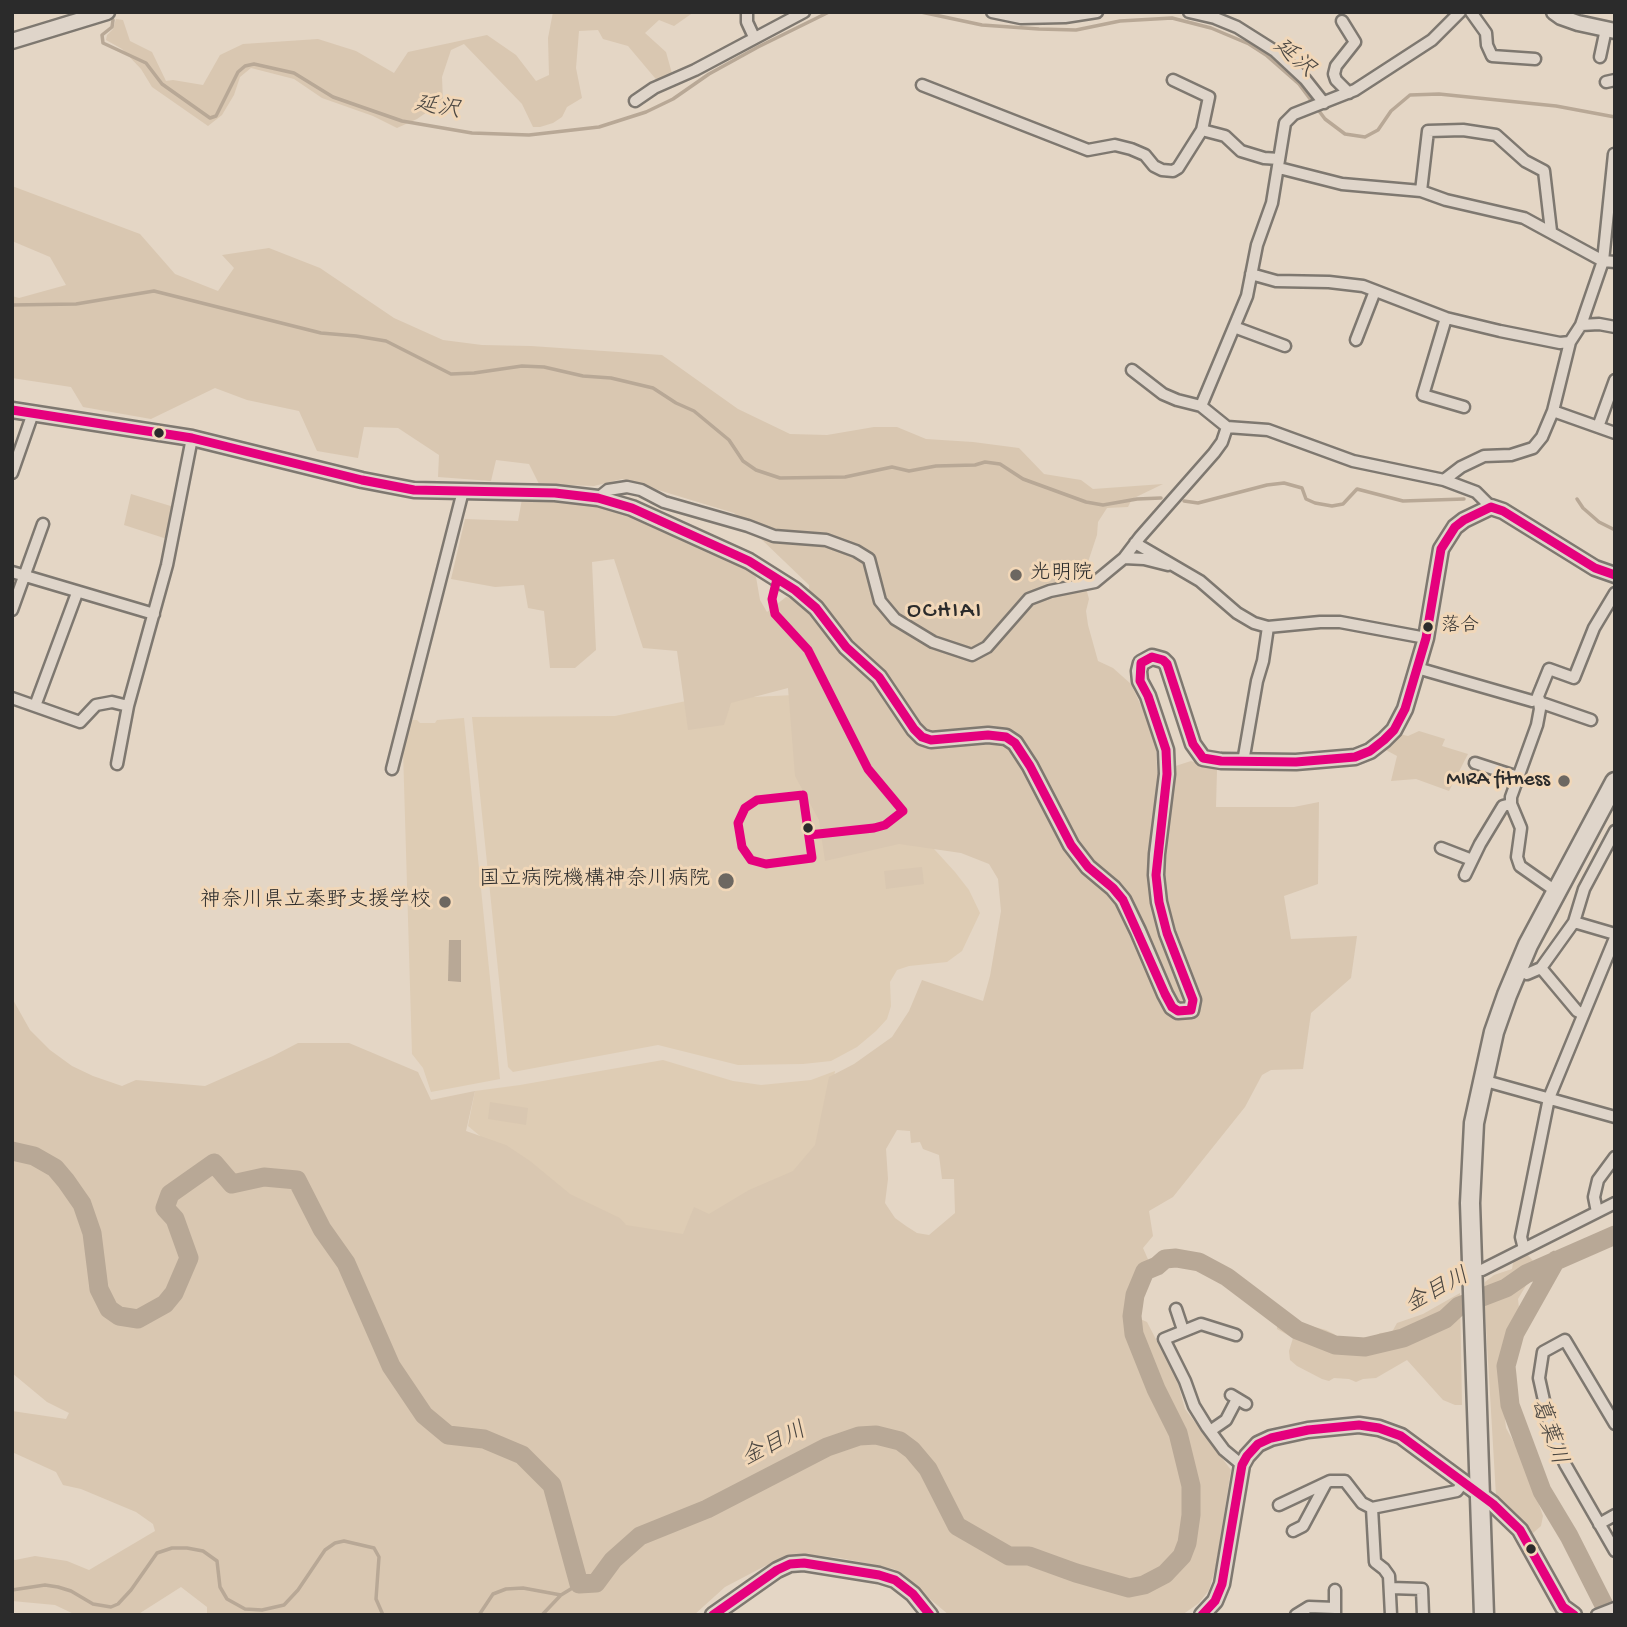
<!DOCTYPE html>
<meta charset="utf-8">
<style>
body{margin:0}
#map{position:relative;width:1627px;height:1627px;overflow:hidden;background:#e4d6c5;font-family:"Gochi Hand",sans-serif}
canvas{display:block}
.frame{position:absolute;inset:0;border:14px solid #2b2b2b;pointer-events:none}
</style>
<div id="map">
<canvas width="1627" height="1627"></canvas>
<div class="frame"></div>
</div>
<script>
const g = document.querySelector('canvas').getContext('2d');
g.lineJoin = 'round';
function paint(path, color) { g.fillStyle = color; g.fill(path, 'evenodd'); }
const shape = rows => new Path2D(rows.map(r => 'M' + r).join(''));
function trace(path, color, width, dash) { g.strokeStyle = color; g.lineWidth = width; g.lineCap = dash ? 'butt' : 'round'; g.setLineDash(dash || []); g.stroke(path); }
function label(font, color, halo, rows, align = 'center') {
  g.font = font + ' "Gochi Hand","Klee One",sans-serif'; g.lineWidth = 6; g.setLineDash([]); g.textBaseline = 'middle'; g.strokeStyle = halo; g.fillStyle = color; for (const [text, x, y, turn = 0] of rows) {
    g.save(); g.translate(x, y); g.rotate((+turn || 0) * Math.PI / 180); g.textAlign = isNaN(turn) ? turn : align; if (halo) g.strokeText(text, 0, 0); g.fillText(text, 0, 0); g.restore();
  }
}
const built = shape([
 [794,695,955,872,969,890,980,913,962,951,947,962,909,966,897,970,890,982,891,1006,887,1019,876,1031,857,1047,831,1061,803,1064,738,1065,658,1045,513,1072,508,1067,472,717,615,716,691,700],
 [464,718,500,1079,431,1092,423,1068,412,1054,403,750,411,720,417,720,420,723,435,723,437,720],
 [663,1060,733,1081,761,1085,811,1080,835,1071,822,1155,679,1252,579,1218,468,1126,475,1091,520,1085]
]);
const green = shape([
 [553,12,694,12,674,26,659,20,645,33,666,52,673,77,660,84,628,46,603,39,598,30,579,31,576,68,582,98,567,107,562,117,553,123,540,127,533,127,522,104,464,44,451,50,442,77,443,101,417,119,397,128,373,116,322,98,294,79,251,68,240,77,234,95,222,115,208,126,152,87,141,69,122,49,106,40,107,35,113,29,116,19,123,20,130,41,152,52,166,81,173,80,203,85,220,55,243,44,318,39,356,51,394,73,408,52,487,35,516,55,536,81,549,75,548,38],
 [12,186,140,234,175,274,218,291,234,268,222,255,269,248,320,268,394,318,443,340,482,345,531,346,662,355,738,409,790,434,827,435,874,427,897,427,926,439,973,442,1019,448,1044,474,1081,480,1093,489,1163,484,1132,499,1128,507,1107,508,1098,522,1097,535,1087,565,1086,588,1089,599,1086,611,1088,625,1098,661,1113,668,1131,684,1156,738,1157,772,1191,761,1217,770,1216,807,1294,807,1319,802,1318,884,1284,896,1291,939,1357,936,1351,978,1311,1013,1303,1069,1271,1070,1262,1075,1245,1107,1173,1197,1149,1211,1153,1236,1143,1248,1154,1273,1144,1287,1138,1318,1147,1322,1177,1380,1185,1409,1231,1470,1216,1566,1209,1590,1199,1603,1182,1615,949,1615,894,1569,840,1558,803,1554,765,1566,725,1587,694,1615,207,1615,207,1607,181,1587,137,1615,76,1615,55,1605,12,1601,12,1559,15,1560,35,1556,67,1561,89,1570,155,1531,153,1524,136,1512,81,1489,63,1485,56,1472,12,1452,12,1411,66,1419,69,1413,47,1402,12,1373,12,998,30,1030,50,1050,72,1066,93,1076,122,1086,136,1080,205,1086,273,1056,298,1043,349,1043,418,1072,431,1100,475,1091,466,1131,506,1145,530,1161,570,1194,620,1218,626,1225,683,1234,694,1207,709,1214,749,1190,793,1171,815,1145,829,1077,854,1064,892,1037,909,1011,922,980,983,1001,990,976,1001,911,998,879,989,864,961,853,899,844,825,861,819,820,795,776,788,688,731,703,724,725,688,730,677,651,643,648,614,559,592,562,596,650,575,668,550,668,544,611,528,608,524,585,495,587,451,579,465,519,518,521,522,499,608,505,657,524,747,569,756,577,760,600,767,612,786,597,809,600,809,585,734,513,622,479,594,486,539,484,529,464,496,460,491,481,438,477,439,455,398,428,364,427,358,458,317,451,299,411,247,400,215,388,151,419,83,407,71,387,12,378,12,296,19,298,66,285,50,257,12,241],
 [897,1130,910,1131,911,1143,920,1142,923,1149,939,1155,942,1179,954,1179,955,1213,929,1235,917,1233,906,1226,895,1218,885,1203,888,1179,886,1149],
 [131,494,174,507,167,539,124,525],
 [1419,731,1445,739,1442,746,1468,754,1449,791,1416,779,1391,781,1397,756,1384,749,1399,734,1408,736],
 [922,867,924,884,886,889,884,871],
 [490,1102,528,1108,526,1125,488,1119],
 [1519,1254,1527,1254,1534,1262,1534,1272,1518,1299,1519,1308,1503,1343,1500,1370,1506,1428,1524,1461,1543,1516,1541,1526,1533,1533,1524,1526,1496,1496,1484,1292,1485,1282,1494,1275,1512,1269,1513,1263],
 [1460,1293,1462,1405,1455,1405,1443,1400,1407,1360,1376,1378,1363,1379,1356,1382,1349,1379,1334,1378,1329,1381,1322,1379,1297,1366,1290,1360,1289,1351,1293,1338,1277,1329,1277,1317,1326,1330,1334,1334,1341,1340,1373,1337,1380,1333,1392,1332,1397,1323,1423,1314]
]);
const water = shape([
 [449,940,461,940,461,982,448,981]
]);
const stream = shape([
 [921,12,982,25,1039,29,1076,30,1120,21,1172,18,1211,28,1249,44,1266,55,1299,84,1325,119,1345,134,1365,137,1378,130,1391,111,1410,95,1439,94,1556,106,1615,117],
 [113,20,112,27,102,35,103,43,146,63,162,84,210,118,216,116,238,72,245,66,254,64,294,73,333,97,402,121,472,133,529,135,599,127,646,112,673,99,709,74,758,47,829,12],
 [12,305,76,304,154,291,321,333,356,336,386,341,451,374,474,373,522,366,544,367,583,376,611,378,653,388,676,403,694,411,729,440,743,461,756,470,780,478,845,477,892,467,909,471,936,466,975,465,985,462,1000,464,1023,479,1086,502,1103,505,1137,499,1161,498],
 [1577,499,1583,508,1599,522,1615,530],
 [1184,501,1198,503,1267,485,1284,483,1302,488,1306,499,1315,503,1332,506,1343,504,1357,489,1403,501,1464,499],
 [12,1590,45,1585,58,1587,71,1591,93,1604,111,1607,118,1604,131,1590,157,1553,172,1548,187,1548,203,1551,217,1561,220,1587,227,1599,245,1609,262,1610,284,1605,298,1590,325,1550,335,1543,344,1541,374,1548,379,1557,376,1599,383,1615],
 [479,1615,493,1594,506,1589,523,1588,561,1595,579,1584],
 [542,1615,560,1596]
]);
const river = shape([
 [12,1151,34,1156,55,1168,66,1181,82,1204,92,1233,99,1289,109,1309,119,1316,138,1319,165,1304,174,1293,189,1258,175,1219,165,1208,170,1194,214,1163,232,1184,264,1177,297,1180,322,1229,346,1263,391,1366,424,1415,448,1435,484,1439,522,1455,552,1485,579,1584,596,1583,613,1560,640,1536,707,1509,827,1447,859,1436,876,1435,900,1441,912,1450,928,1469,957,1526,1009,1556,1029,1556,1076,1573,1129,1588,1144,1585,1165,1574,1182,1556,1187,1543,1191,1515,1191,1486,1178,1433,1156,1389,1134,1334,1132,1316,1135,1295,1145,1271,1157,1266,1165,1259,1176,1258,1199,1262,1227,1277,1297,1330,1335,1345,1365,1347,1403,1338,1445,1319,1459,1306,1506,1288,1526,1274,1615,1235],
 [1556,1260,1515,1333,1506,1366,1510,1405,1542,1491,1569,1536,1609,1615]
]);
const street = shape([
 [747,12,747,22,754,37],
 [992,12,1021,18,1065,17,1097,12],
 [1189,12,1215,18,1237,27,1275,51,1305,79,1324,103],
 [1471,12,1486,33,1487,45,1492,56,1535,59],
 [1342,21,1355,42,1336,66,1334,74,1336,80,1349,93],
 [1600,57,1606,29],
 [1173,80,1209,97,1202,130],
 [1606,82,1615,80],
 [922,85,1088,150,1115,145,1131,149,1145,155,1154,166,1162,170,1173,171,1178,168,1202,130,1225,136,1241,151,1264,158,1279,159],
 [635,101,654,88,695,70,804,12],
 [1614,154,1603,261,1615,262],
 [1279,168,1342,184,1421,191,1446,200,1524,218,1603,261,1581,325,1570,342,1553,411,1542,437,1533,448,1511,455,1484,456,1461,467,1444,480],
 [1421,191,1428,131,1463,130,1496,135,1525,161,1544,171,1551,231],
 [1251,274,1276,281,1329,282,1363,286,1446,318,1500,331,1560,343,1570,342],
 [1446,318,1423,395,1464,407],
 [1581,325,1599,324,1615,327],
 [1234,327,1285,346],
 [1356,340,1375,291],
 [1132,370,1163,394,1177,400,1201,406,1227,427,1268,430,1353,461,1444,480,1476,492,1491,507],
 [1201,406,1247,296,1257,245,1272,203,1285,123,1294,114,1355,90,1432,40,1460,12],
 [1553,411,1615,433],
 [1598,427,1615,380],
 [12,473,33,413],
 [598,498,608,490,627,487,641,490,664,502,748,526,774,536,826,540,856,551,869,559,880,601,895,619,933,642,972,655,987,647,1029,599,1050,591,1095,582,1124,558,1140,537,1214,453,1222,442,1227,427],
 [1135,543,1200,581,1237,613,1254,623,1268,627,1320,622,1340,622,1426,638],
 [1124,558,1144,559,1168,565],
 [12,572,154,614],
 [12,610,43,524],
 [1417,668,1532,701,1539,699],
 [12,698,80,722,96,705,112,702,128,706],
 [1539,702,1591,720],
 [35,706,77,593],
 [1243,762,1257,681,1263,661,1268,627],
 [1475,763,1518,777],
 [117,764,128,706,167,565,192,438],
 [392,769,463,491],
 [1441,848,1472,860],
 [1465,875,1480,844,1503,806,1511,804],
 [1557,892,1520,866,1517,857,1521,828,1511,804,1511,797,1537,725,1540,709,1538,696,1549,669,1574,678,1594,628,1615,593],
 [1574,922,1615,934],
 [1541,968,1577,1011,1583,1014],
 [1527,974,1541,968,1574,922,1584,889,1615,831],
 [1482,1080,1615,1117],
 [1597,1212,1594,1197,1598,1180,1615,1157],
 [1524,1249,1521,1237,1549,1098,1615,938],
 [1482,1270,1615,1203],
 [1176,1309,1183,1330],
 [1236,1335,1201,1324,1164,1339,1185,1381,1194,1406,1207,1427,1224,1450,1242,1465],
 [1231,1395,1246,1404],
 [1615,1424,1565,1340,1543,1352,1539,1378,1551,1432,1565,1464,1615,1551],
 [1210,1431,1226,1420,1237,1399],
 [1279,1505,1330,1481,1345,1481,1362,1503,1372,1508,1457,1491,1464,1481],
 [1372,1508,1375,1562,1384,1569,1389,1576,1391,1615],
 [1599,1524,1615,1515],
 [1293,1531,1303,1526,1326,1483],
 [1391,1588,1422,1589,1423,1615],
 [1296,1615,1309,1607,1335,1608],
 [1335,1615,1335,1590],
 [1597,1615,1615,1608]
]);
const secondary = shape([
 [12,410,192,438,362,480,414,490,555,493,598,498,632,508,749,561,795,590,816,608,846,647,879,677,914,729,922,737,931,740,988,735,1006,737,1015,743,1030,766,1071,845,1088,867,1113,888,1123,900,1138,931,1165,994,1172,1007,1178,1011,1191,1010,1193,1000,1167,933,1159,902,1156,875,1157,854,1167,774,1166,750,1148,696,1140,681,1139,671,1141,663,1152,657,1163,660,1167,664,1193,744,1203,758,1221,761,1296,762,1355,757,1370,751,1384,740,1394,730,1405,709,1426,638,1441,549,1455,527,1464,520,1491,507,1503,511,1595,568,1615,575],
 [713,1615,777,1570,790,1564,804,1563,879,1575,895,1580,913,1594,930,1615],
 [1202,1615,1215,1601,1222,1584,1242,1465,1247,1456,1258,1444,1271,1438,1308,1430,1359,1425,1379,1428,1401,1436,1493,1504,1520,1530,1563,1607,1574,1615]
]);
const primary = shape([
 [1554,12,1561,17,1578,23,1615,31],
 [12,41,107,12]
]);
const highway = shape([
 [1484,1615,1470,1203,1474,1123,1494,1032,1507,995,1528,945,1615,782]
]);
const bus1 = shape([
 [12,410,192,438,362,480,414,490,555,493,598,498,632,508,749,561,795,590,816,608,846,647,879,677,914,729,922,737,931,740,988,735,1006,737,1015,743,1030,766,1071,845,1088,867,1113,888,1123,900,1165,994,1172,1007,1178,1011,1191,1010,1193,1000,1167,933,1159,902,1156,875,1167,774,1166,750,1148,696,1140,681,1141,663,1152,657,1163,660,1167,664,1193,744,1203,758,1221,761,1296,762,1355,757,1370,751,1384,740,1394,730,1405,709,1426,638,1441,549,1455,527,1464,520,1491,507,1503,511,1595,568,1615,575],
 [777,579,772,599,775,614,808,650,868,769,903,811,885,825,874,828,809,835],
 [803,795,812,858,766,864,751,860,742,847,738,823,745,808,757,800,803,795],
 [713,1615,777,1570,790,1564,804,1563,879,1575,895,1580,913,1594,930,1615],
 [1202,1615,1215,1601,1222,1584,1242,1465,1247,1456,1258,1444,1271,1438,1308,1430,1359,1425,1379,1428,1401,1436,1493,1504,1520,1530,1563,1607,1574,1615]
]);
const markers = [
 [159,433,6,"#2b2b2b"],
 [1016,575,7,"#6c6761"],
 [1428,627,6,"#2b2b2b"],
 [1564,781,7,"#6c6761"],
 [808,828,6,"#2b2b2b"],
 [726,881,9,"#6c6761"],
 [445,902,7,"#6c6761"],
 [1531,1549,6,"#2b2b2b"]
];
const busNames = [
 ["落合",1441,627]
];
const poiNames = [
 ["光明院",1030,575,"left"],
 ["MIRA fitness",1550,781],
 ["国立病院機構神奈川病院",710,881],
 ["神奈川県立秦野支援学校",431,902]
];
const waterNames = [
 ["延沢",1293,59,41],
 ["延沢",437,109,10],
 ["金目川",1438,1292,-28],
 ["葛葉川",1547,1432,71],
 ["金目川",775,1446,-27]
];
const neighbourhoodNames = [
 ["OCHIAI",945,612]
];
paint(built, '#deccb4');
paint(green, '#d9c7b1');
paint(water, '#b8a896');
trace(stream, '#b8a896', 3.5);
trace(river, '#b8a896', 19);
trace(street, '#7e7870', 15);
trace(secondary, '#7e7870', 19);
trace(primary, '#7e7870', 19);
trace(highway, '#7e7870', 23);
trace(street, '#dfd5ca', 10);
trace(secondary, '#dfd5ca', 14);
trace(primary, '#dfd5ca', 14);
trace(highway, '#dfd5ca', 18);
trace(bus1, '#e5007d', 9);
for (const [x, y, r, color] of markers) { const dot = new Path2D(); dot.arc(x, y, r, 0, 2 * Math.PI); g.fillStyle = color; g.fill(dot); trace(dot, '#f1d7b8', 2.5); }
label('19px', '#2b2b2b', '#f1d7b8', busNames, 'left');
label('21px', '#2b2b2b', '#f1d7b8', poiNames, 'right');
label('italic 23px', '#4a4641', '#f1d7b8', waterNames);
g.letterSpacing = '2px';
label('23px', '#2b2b2b', '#f1d7b8', neighbourhoodNames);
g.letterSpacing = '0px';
</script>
